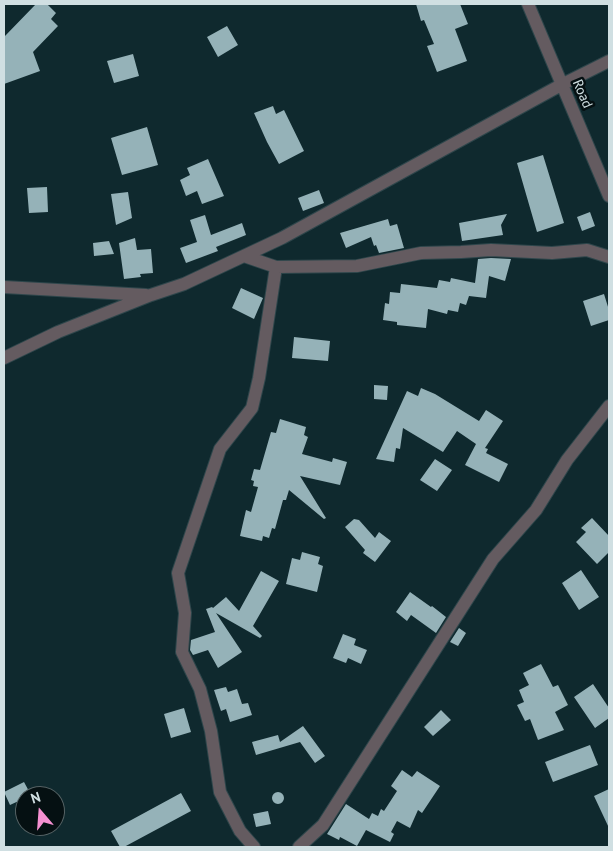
<!DOCTYPE html>
<style>
body{margin:0}
#map{position:relative;width:613px;height:851px;overflow:hidden;background:#0f292e;font-family:"PT Sans",sans-serif}
canvas{display:block}
.frame{position:absolute;inset:0;border:5px solid #d0dfe2;pointer-events:none}
.north{position:absolute;left:15px;top:786px;width:50px;height:50px;box-sizing:border-box;background:#051012;border:1px solid #566365;border-radius:50%;rotate:342deg;font-size:14px;font-weight:700;line-height:20px;text-align:center;color:#d0dfe2}
.north::after{content:'';display:block;margin:auto;width:18px;height:22px;background:#f590d1;clip-path:polygon(50% 0,100% 100%,50% 72%,0 100%)}
</style>
<div id="map">
<canvas width="613" height="851"></canvas>
<div class="frame"></div>
<div class="north">N</div>
</div>
<script>
const g = document.querySelector('canvas').getContext('2d');
g.lineJoin = 'round';
function paint(path, color) { g.fillStyle = color; g.fill(path, 'evenodd'); }
const shape = rows => new Path2D(rows.map(r => 'M' + r).join(''));
function trace(path, color, width, dash) { g.strokeStyle = color; g.lineWidth = width; g.lineCap = dash ? 'butt' : 'round'; g.setLineDash(dash || []); g.stroke(path); }
function label(font, color, halo, rows, align = 'center') {
  g.font = font + ' "PT Sans",sans-serif'; g.lineWidth = 5; g.setLineDash([]); g.textBaseline = 'middle'; g.strokeStyle = halo; g.fillStyle = color; for (const [text, x, y, turn = 0] of rows) {
    g.save(); g.translate(x, y); g.rotate((+turn || 0) * Math.PI / 180); g.textAlign = isNaN(turn) ? turn : align; if (halo) g.strokeText(text, 0, 0); g.fillText(text, 0, 0); g.restore();
  }
}
const building = shape([
 [36,4,47,4,56,13,51,19,58,26,33,52,40,71,4,84,4,37],
 [416,4,460,4,468,24,455,29,467,61,437,72,427,46,434,44,424,20,421,21],
 [227,26,238,45,218,57,207,37],
 [133,54,139,76,114,83,107,61],
 [273,106,276,114,284,110,304,151,279,164,267,142,254,113],
 [147,127,158,165,122,175,111,138],
 [543,155,564,223,537,232,517,163],
 [208,159,224,196,202,204,197,191,186,196,180,180,190,175,187,168],
 [47,187,48,212,29,213,27,188],
 [319,190,324,203,303,211,298,198],
 [128,192,132,218,116,225,111,194],
 [590,212,595,226,582,231,577,217],
 [507,214,501,225,503,235,462,241,459,223],
 [205,215,211,235,242,223,246,235,216,247,218,251,186,263,180,248,197,242,190,220],
 [388,219,390,226,397,224,404,248,379,253,376,245,374,246,371,237,346,248,340,233],
 [135,238,137,250,151,249,153,273,140,274,141,277,124,279,119,243],
 [109,241,114,254,94,256,93,243],
 [491,258,511,259,505,281,489,276,486,298,469,296,466,305,460,303,458,312,448,310,447,314,428,309,426,328,397,325,397,322,383,320,385,303,389,304,390,292,400,293,401,284,437,288,439,280,450,282,451,278,475,283,478,259],
 [241,288,263,298,254,319,232,308],
 [604,294,609,310,609,320,591,326,583,301],
 [294,337,330,341,328,361,292,358],
 [374,385,388,386,387,400,374,399],
 [421,388,435,394,479,421,486,410,503,421,485,448,488,449,486,453,508,464,499,482,465,465,476,444,457,431,443,452,403,428,400,449,396,448,394,462,376,459,407,391,418,396],
 [280,419,306,427,304,435,308,437,302,454,332,462,333,458,347,462,340,485,300,476,326,518,324,519,289,490,286,500,283,500,275,529,272,528,269,538,263,536,262,541,240,536,246,510,251,512,258,487,253,486,254,481,251,480,254,469,260,470,271,432,276,433],
 [435,459,452,470,437,491,420,480],
 [592,518,609,536,609,552,597,564,576,542,586,532,581,528],
 [354,519,359,520,375,538,379,532,391,541,375,562,363,553,365,550,345,527],
 [302,552,320,557,318,564,323,566,317,592,286,584,292,558,300,560],
 [581,570,599,597,579,610,562,583],
 [261,571,279,581,253,626,262,636,260,638,216,613,242,652,218,668,208,650,193,655,190,650,191,640,215,632,206,609,212,607,213,608,226,597,239,611],
 [410,592,431,607,432,606,446,617,436,633,411,615,407,621,396,612],
 [459,628,466,633,458,646,450,642],
 [343,634,356,639,354,645,367,650,361,664,348,658,346,663,333,658],
 [541,664,553,687,558,685,568,705,555,712,564,730,538,740,530,719,525,721,517,705,524,702,519,690,529,685,523,673],
 [593,684,609,708,609,718,595,728,574,697],
 [226,687,228,692,237,689,242,704,248,703,252,715,230,722,226,709,221,711,214,690],
 [184,708,191,732,171,738,164,714],
 [441,710,451,720,433,736,424,727],
 [303,726,325,756,315,763,300,742,256,755,252,742,278,735,280,742],
 [590,745,598,765,553,782,545,762],
 [402,770,412,777,417,771,440,786,422,813,418,810,410,828,397,821,391,832,394,834,390,842,366,830,357,846,340,837,339,840,327,834,346,804,369,819,372,813,378,816,381,809,384,811,397,791,391,786],
 [24,782,31,795,25,796,25,798,10,805,4,792],
 [609,789,609,828,594,796],
 '272 798a6 6 0 1 1 12 0a6 6 0 1 1-12 0Z',
 [181,793,191,811,124,847,120,847,111,831],
 [268,811,271,824,256,827,253,814]
]);
const minor = shape([
 [528,4,609,196],
 [244,256,276,267,259,378,252,408,220,449,178,573,185,613,182,652,200,689,211,731,220,792,240,831,254,847],
 [276,267,357,266,421,253,461,252,491,250,552,253,587,250,609,257],
 [4,287,146,295],
 [4,358,58,332,151,295,184,284,282,238,561,85,609,61],
 [299,847,323,825,493,559,536,510,567,460,609,406]
]);
const streetNames = [
 ["Road",582,94,67]
];
paint(building, '#95b2b8');
trace(minor, '#2e464b', 14);
trace(minor, '#645b60', 12);
label('14px', '#d0dfe2', '#051012', streetNames);
</script>
